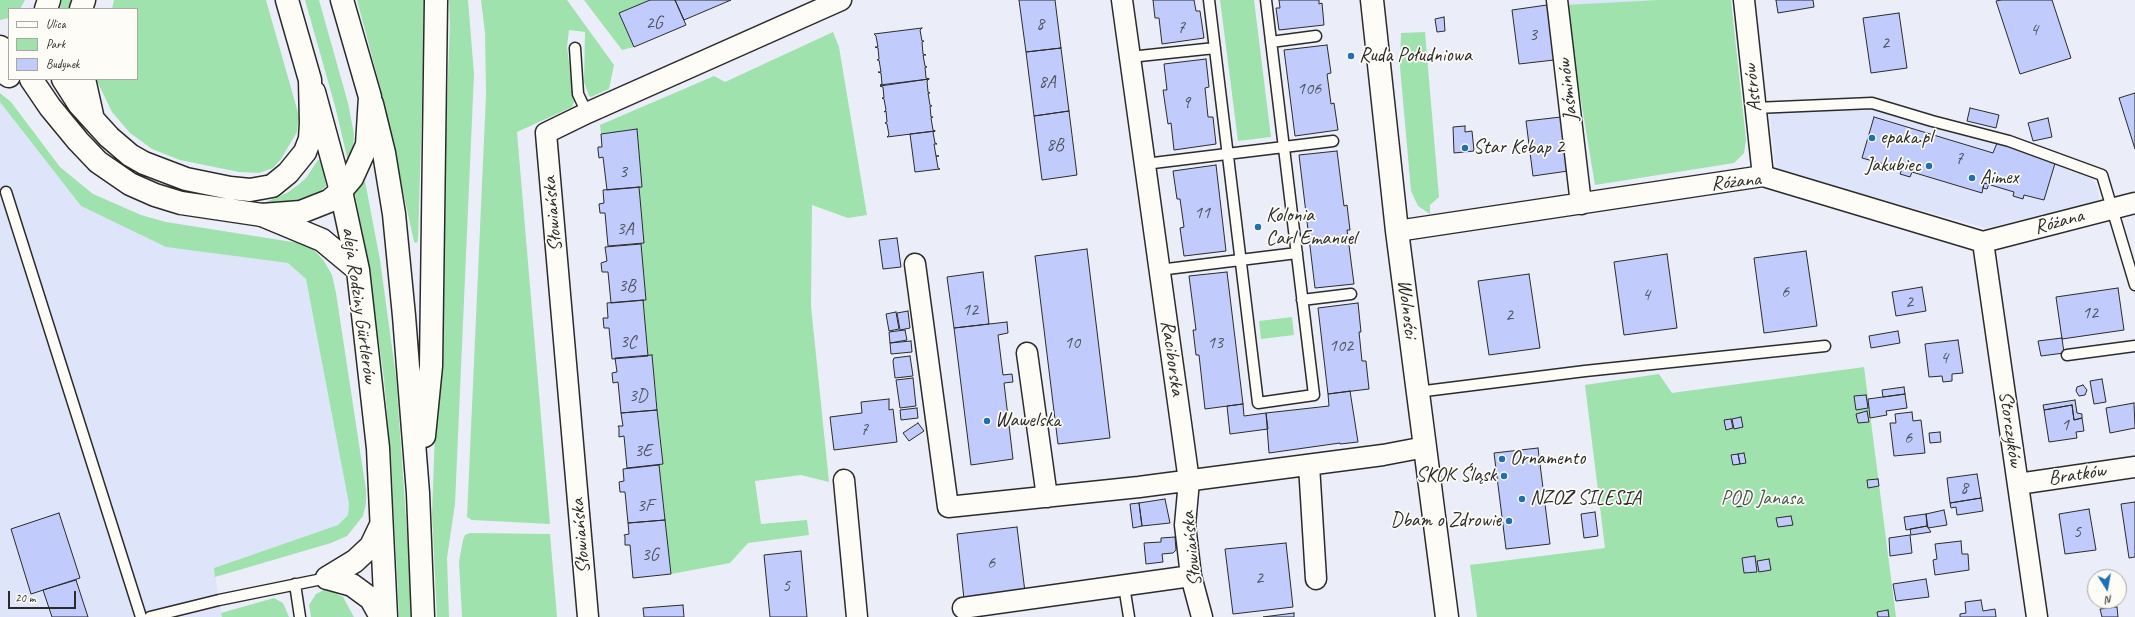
<!DOCTYPE html>
<meta charset="utf-8">
<style>
body{margin:0}
#map{position:relative;width:2135px;height:617px;overflow:hidden;background:#ebeef9;font-family:Caveat,sans-serif}
canvas{display:block}
.legend{position:absolute;left:8px;top:8px;width:130px;height:72px;box-sizing:border-box;background:#fdfcf7;border:1px solid #a9a8a5;margin:0;padding:5px 7px;list-style:none;font-size:12px;color:#2b2b2b}
.legend li{display:flex;align-items:center;gap:8px;height:20px}
.legend b{width:20px;border:1px solid #a9a8a5}
.north{position:absolute;left:2087px;top:569px;width:40px;height:40px;box-sizing:border-box;background:#fdfcf7;border:1px solid #a9a8a5;border-radius:50%;rotate:169deg;font-size:11px;font-weight:700;line-height:16px;text-align:center;color:#2b2b2b}
.north::after{content:'';display:block;margin:auto;width:14px;height:18px;background:#1f6fb2;clip-path:polygon(50% 0,100% 100%,50% 72%,0 100%)}
.scale{position:absolute;left:8px;top:591px;width:68px;height:18px;box-sizing:border-box;border:2px solid #2b2b2b;border-top:0;padding-left:5px;font-size:12px;line-height:14px;white-space:nowrap;color:#2b2b2b;-webkit-text-stroke:3px #fdfcf7;paint-order:stroke}
</style>
<div id="map">
<canvas width="2135" height="617"></canvas>
<ul class="legend">
<li><b style="height:5px;background:#fdfcf7"></b>Ulica</li>
<li><b style="height:11px;background:#9fe2ad"></b>Park</li>
<li><b style="height:11px;background:#c1ccfd"></b>Budynek</li>
</ul>
<div class="north">N</div>
<div class="scale">20 m</div>
</div>
<script>
const g = document.querySelector('canvas').getContext('2d');
g.lineJoin = 'round';
function paint(path, color) { g.fillStyle = color; g.fill(path, 'evenodd'); }
const shape = rows => new Path2D(rows.map(r => 'M' + r).join(''));
function trace(path, color, width, dash) { g.strokeStyle = color; g.lineWidth = width; g.lineCap = dash ? 'butt' : 'round'; g.setLineDash(dash || []); g.stroke(path); }
function label(font, color, halo, rows, align = 'center') {
  g.font = font + ' Caveat,sans-serif'; g.lineWidth = 3.5; g.setLineDash([]); g.textBaseline = 'middle'; g.strokeStyle = halo; g.fillStyle = color; for (const [text, x, y, turn = 0] of rows) {
    g.save(); g.translate(x, y); g.rotate((+turn || 0) * Math.PI / 180); g.textAlign = isNaN(turn) ? turn : align; if (halo) g.strokeText(text, 0, 0); g.fillText(text, 0, 0); g.restore();
  }
}
const built = shape([
 [1565,0,1658,0,1565,5],
 [0,102,81,206,166,247,289,263,306,279,349,504,348,515,338,525,214,568,222,617,0,617],
 [1875,109,2056,160,2091,176,2097,187,2100,201,1986,228,1788,174,1781,171,1775,164,1769,110]
]);
const green = shape([
 [0,0,25,0,20,9,9,9,9,18,0,20],
 [62,0,76,0,73,9,60,9],
 [114,0,266,0,299,116,297,132,281,159,273,168,259,173,239,172,180,160,152,149,130,133,112,112,96,79,137,79,137,9,112,9],
 [305,0,319,0,348,103,354,134,353,150,348,161,335,106],
 [357,0,425,0,418,241,416,243,414,242,382,94],
 [449,0,468,0,474,74,455,504,447,558,449,617,437,617,432,514,450,23],
 [481,0,567,0,614,65,609,89,591,97,589,96,584,82,585,32,569,30,567,47,574,102,572,107,517,132,550,524,472,520,467,517,486,95,485,33],
 [584,0,650,0,619,13,634,47,622,50],
 [1220,0,1254,0,1271,137,1238,141],
 [1658,0,1731,0,1746,140,1744,153,1734,163,1595,185,1565,5],
 [833,32,839,47,867,215,848,218,812,205,811,306,829,482,801,475,755,481,761,524,807,520,809,535,748,543,730,563,671,574,659,465,663,464,652,356,648,356,643,300,646,300,641,244,644,243,639,187,642,187,637,129,601,134,600,125,714,76,725,82],
 [1425,32,1439,197,1430,205,1430,214,1418,206,1411,191,1400,67,1401,33],
 [0,93,11,102,60,167,93,194,141,215,166,222,299,243,314,250,324,261,332,275,336,293,366,490,366,503,363,516,347,536,331,543,215,577,214,568,338,525,348,515,349,504,306,279,288,263,166,247,81,206,0,102],
 [318,160,321,160,326,186,321,191,303,201,280,204,266,202,287,193,298,185,306,178],
 [365,181,380,260,396,377,413,617,399,617,391,459,384,379,368,262,355,193],
 [1292,317,1294,335,1261,339,1259,321],
 [1864,367,1896,617,1477,617,1470,565,1605,548,1585,385,1659,374,1672,393],
 [470,533,550,534,557,617,462,617,459,562,463,540,465,535],
 [326,589,343,597,354,617,311,617,309,605,316,594],
 [274,598,283,603,289,617,222,617,221,613]
]);
const building = shape([
 [650,0,675,0,686,25,634,47,619,13,650,0],
 [675,0,731,0,684,20,675,0],
 [1019,0,1055,0,1061,48,1026,52,1019,0],
 [1153,0,1194,0,1196,11,1200,11,1204,38,1162,44,1159,18,1155,18,1153,0],
 [1279,0,1319,0,1319,4,1322,3,1324,25,1279,30,1276,8,1280,8,1279,0],
 [1776,0,1813,0,1814,7,1778,13,1776,0],
 [2001,0,2052,0,2071,58,2020,74,1996,1,2001,0],
 [1547,5,1554,60,1519,64,1512,10,1547,5],
 [1899,13,1907,68,1871,73,1863,18,1899,13],
 [1444,17,1445,31,1437,32,1435,19,1444,17],
 [922,28,920,30,922,41,924,41,922,42,923,54,926,55,923,55,925,66,927,67,925,67,926,78,929,79,880,85,882,84,881,73,878,72,881,72,879,60,877,60,879,59,878,48,875,47,878,47,876,36,874,34,922,28],
 [1327,45,1331,73,1327,74,1331,104,1334,103,1338,130,1295,136,1284,50,1327,45],
 [1061,48,1069,111,1034,116,1026,52,1061,48],
 [1206,59,1209,87,1205,88,1208,117,1213,117,1216,144,1174,150,1171,123,1168,124,1163,90,1167,90,1164,64,1206,59],
 [929,79,927,81,928,92,930,93,928,93,930,105,932,106,930,106,931,117,933,117,931,118,933,130,935,131,887,137,889,135,887,124,885,123,887,122,886,111,884,112,886,110,884,99,882,98,884,98,883,87,880,86,929,79],
 [2135,93,2135,149,2119,98,2135,93],
 [1970,108,1999,115,1996,128,1967,121,1970,108],
 [1069,111,1077,175,1042,180,1034,116,1069,111],
 [1561,117,1568,171,1533,176,1526,121,1561,117],
 [1874,117,1993,153,1997,143,2056,160,2044,200,2024,195,2023,199,2013,196,2014,192,1984,183,1982,193,1912,172,1910,177,1900,174,1902,169,1862,158,1874,117],
 [2048,118,2052,137,2033,141,2028,123,2048,118],
 [1465,126,1465,132,1472,131,1474,151,1454,153,1453,127,1465,126],
 [637,129,642,187,607,190,603,157,599,158,598,150,598,147,602,147,601,134,637,129],
 [935,131,933,132,935,143,937,144,934,144,936,156,939,156,936,156,938,168,940,169,915,172,910,134,935,131],
 [1337,151,1344,206,1347,205,1350,230,1347,230,1354,284,1315,288,1299,155,1337,151],
 [1216,165,1226,251,1184,256,1180,228,1184,227,1180,199,1177,199,1173,171,1216,165],
 [1984,183,1989,184,1987,189,1983,188,1984,183],
 [639,187,644,243,608,246,605,213,600,213,599,204,604,203,603,190,639,187],
 [897,238,901,267,883,269,879,240,897,238],
 [641,244,646,300,611,303,608,272,602,272,601,263,607,261,605,247,641,244],
 [1087,249,1110,438,1058,444,1035,256,1087,249],
 [1806,251,1817,326,1764,333,1754,258,1806,251],
 [1667,254,1677,328,1624,335,1614,262,1667,254],
 [983,272,989,324,954,328,947,277,983,272],
 [1227,272,1243,404,1205,409,1199,355,1196,355,1193,330,1196,330,1189,276,1227,272],
 [1529,274,1540,348,1489,355,1478,281,1529,274],
 [1922,287,1926,311,1896,316,1892,292,1922,287],
 [2118,288,2124,330,2062,339,2056,297,2118,288],
 [643,300,648,356,612,359,609,328,604,328,603,318,608,318,607,303,643,300],
 [1358,303,1361,332,1359,332,1362,361,1366,361,1369,389,1328,394,1318,308,1358,303],
 [908,311,910,328,900,330,897,313,908,311],
 [896,312,899,329,889,331,886,314,896,312],
 [1007,322,1008,333,998,335,1003,375,1012,374,1013,382,1004,383,1013,459,971,465,954,328,1007,322],
 [905,330,907,340,890,343,889,332,905,330],
 [1898,331,1900,343,1871,348,1869,336,1898,331],
 [2062,338,2064,353,2041,356,2038,341,2062,338],
 [1958,340,1963,373,1952,374,1952,381,1943,382,1942,376,1929,377,1925,344,1958,340],
 [911,341,912,352,891,354,890,343,911,341],
 [652,355,657,410,621,413,618,382,613,383,612,373,617,372,615,358,652,355],
 [910,356,913,376,895,378,893,361,894,358,910,356],
 [913,378,916,406,900,408,896,380,913,378],
 [2102,379,2106,402,2094,404,2090,381,2102,379],
 [2083,385,2087,390,2085,395,2079,396,2076,391,2077,387,2083,385],
 [1904,387,1905,394,1883,397,1882,390,1904,387],
 [1350,391,1358,442,1340,444,1340,443,1269,453,1266,413,1329,406,1328,394,1350,391],
 [1905,394,1907,408,1886,411,1887,415,1870,418,1868,399,1905,394],
 [1866,395,1868,408,1856,410,1854,396,1866,395],
 [889,399,889,410,893,409,897,442,834,450,830,417,862,413,861,402,889,399],
 [2075,400,2077,413,2082,414,2082,418,2074,420,2072,405,2044,410,2043,405,2075,400],
 [2134,403,2135,428,2110,433,2106,408,2134,403],
 [1243,404,1244,416,1266,413,1268,429,1230,434,1227,406,1243,404],
 [2072,405,2074,420,2082,418,2084,431,2076,432,2077,438,2049,442,2044,410,2072,405],
 [917,408,918,418,901,420,900,410,917,408],
 [657,410,663,464,627,468,624,436,619,437,619,428,618,426,623,426,621,413,657,410],
 [1867,411,1869,422,1858,423,1856,414,1867,411],
 [1912,412,1913,421,1921,420,1925,453,1894,456,1890,423,1896,423,1895,414,1912,412],
 [1741,417,1743,427,1734,429,1732,419,1741,417],
 [1731,419,1733,428,1726,430,1724,420,1731,419],
 [918,423,924,431,909,441,903,433,918,423],
 [1940,432,1941,442,1930,443,1929,433,1940,432],
 [1538,448,1550,544,1506,549,1494,453,1538,448],
 [1744,453,1746,463,1740,464,1738,454,1744,453],
 [1738,454,1740,464,1733,465,1731,455,1738,454],
 [659,465,665,520,628,523,625,492,620,492,619,482,624,481,623,469,659,465],
 [1977,474,1981,498,1950,503,1947,478,1977,474],
 [1878,479,1879,486,1868,488,1867,480,1878,479],
 [1746,493,1748,505,1737,507,1734,496,1746,493],
 [1981,498,1983,511,1957,515,1956,507,1951,508,1950,503,1981,498],
 [1165,499,1170,523,1142,526,1139,503,1165,499],
 [2135,502,2135,557,2129,558,2121,504,2135,502],
 [1139,503,1142,526,1133,528,1130,504,1139,503],
 [2089,509,2096,550,2065,554,2059,514,2089,509],
 [1944,510,1947,525,1928,528,1926,514,1944,510],
 [1595,512,1598,536,1584,538,1581,514,1595,512],
 [59,513,80,578,31,594,11,529,59,513],
 [1926,514,1927,526,1906,530,1904,517,1926,514],
 [1791,516,1793,525,1778,527,1776,518,1791,516],
 [665,520,671,574,633,578,630,545,625,545,625,537,624,535,629,534,628,523,665,520],
 [1927,526,1931,532,1911,535,1910,529,1927,526],
 [1017,527,1025,592,964,599,957,534,1017,527],
 [1910,535,1912,553,1890,556,1889,538,1910,535],
 [1175,537,1176,550,1173,553,1162,554,1163,562,1146,564,1144,543,1161,542,1161,538,1175,537],
 [1961,541,1962,554,1968,554,1969,570,1935,575,1933,560,1937,559,1935,544,1961,541],
 [1286,543,1293,607,1233,614,1225,549,1286,543],
 [801,551,807,617,770,617,764,555,801,551],
 [1755,556,1757,572,1744,573,1742,558,1755,556],
 [1769,559,1771,570,1759,572,1757,561,1769,559],
 [1926,579,1929,597,1896,601,1893,584,1926,579],
 [76,580,88,617,52,617,43,590,76,580],
 [1981,600,1983,611,1995,609,1996,617,1960,617,1960,614,1966,613,1965,602,1981,600],
 [2107,601,2115,601,2115,603,2107,604,2107,601],
 [683,605,684,617,644,617,643,608,683,605],
 [2117,607,2118,617,2102,617,2100,609,2117,607],
 [1888,610,1889,617,1878,617,1877,612,1888,610],
 [1294,613,1294,617,1263,617,1294,613]
]);
const service = shape([
 [1209,0,1258,403,1314,395,1266,0],
 [1271,42,1316,36],
 [575,48,578,94,587,113],
 [1130,57,1215,48],
 [1755,108,1872,103,1932,121,2009,141,2102,175,2135,285],
 [1145,164,1333,141],
 [6,192,141,617],
 [1159,270,1297,253],
 [1302,300,1351,294],
 [2067,355,2135,346],
 [1417,392,1585,371,1825,346],
 [295,584,300,617],
 [1124,586,1129,617],
 [150,617,219,600,327,578]
]);
const minor = shape([
 [1122,0,1189,481,1185,525,1191,576,1202,617],
 [1557,0,1581,204],
 [1744,0,1763,176],
 [1397,231,1763,176,1983,242,2135,203],
 [1983,242,2037,617],
 [915,264,948,507,1139,487,1383,455,1425,447],
 [1027,353,1047,497],
 [1309,465,1316,579],
 [844,480,857,617],
 [2018,484,2135,467],
 [963,608,1191,576],
 [588,617,546,133,587,113,841,0]
]);
const tertiary = shape([
 [1372,0,1397,231,1447,617],
 [314,92,341,191,358,270,378,448,386,617],
 [372,104,384,153,394,214,404,316,418,493,423,617],
 [262,215,322,240,358,270],
 [424,436,431,366,436,0],
 [327,578,355,561,371,546,381,525],
 [327,578,352,585,371,599,381,617]
]);
const secondary = shape([
 [46,9,49,0],
 [81,9,84,0],
 [0,47,9,53],
 [0,70,9,76],
 [31,79,50,107,78,141,98,162,130,184,155,195,181,203,262,215,301,212,329,201,341,191,352,178,367,145,370,97,342,0],
 [63,79,79,104,109,137,130,155,144,163,186,179,230,188,250,190,272,186,288,173,305,152,310,139,311,123,310,80,287,0],
 [84,79,92,115]
]);
const markers = [
 [1351,56,4,"#1f6fb2"],
 [1872,138,4,"#1f6fb2"],
 [1465,148,4,"#1f6fb2"],
 [1929,166,4,"#1f6fb2"],
 [1972,178,4,"#1f6fb2"],
 [1258,227,4,"#1f6fb2"],
 [987,421,4,"#1f6fb2"],
 [1502,459,4,"#1f6fb2"],
 [1504,476,4,"#1f6fb2"],
 [1522,499,4,"#1f6fb2"],
 [1509,521,4,"#1f6fb2"]
];
const numberNames = [
 ["2G",654,23],
 ["8",1040,24],
 ["7",1181,28],
 ["4",2034,30],
 ["3",1533,35],
 ["2",1885,43],
 ["8A",1047,82],
 ["106",1309,89],
 ["9",1186,103],
 ["8B",1055,145],
 ["7",1959,159],
 ["3",623,172],
 ["11",1202,213],
 ["3A",625,229],
 ["3B",627,286],
 ["6",1785,292],
 ["4",1646,295],
 ["2",1909,302],
 ["12",970,310],
 ["12",2090,313],
 ["2",1509,315],
 ["3C",628,342],
 ["10",1072,343],
 ["13",1215,343],
 ["102",1341,346],
 ["4",1944,358],
 ["3D",638,396],
 ["1",2065,425],
 ["7",864,430],
 ["6",1908,438],
 ["3E",643,451],
 ["8",1964,488],
 ["3F",645,506],
 ["5",2077,532],
 ["3G",650,555],
 ["6",991,563],
 ["2",1259,578],
 ["5",786,586]
];
const poiNames = [
 ["Ruda Południowa",1359,56],
 ["epaka.pl",1880,138],
 ["Star Kebap 2",1473,148],
 ["Jakubiec",1921,166,"right"],
 ["Aimex",1980,178],
 ["Kolonia",1266,216],
 ["Carl Emanuel",1266,239],
 ["Wawelska",995,421],
 ["Ornamento",1510,459],
 ["SKOK Śląsk",1496,476,"right"],
 ["NZOZ SILESIA",1530,499],
 ["Dbam o Zdrowie",1501,521,"right"]
];
const streetNames = [
 ["Astrów",1753,88,-96],
 ["Jaśminów",1568,90,-97],
 ["Różana",1736,182,-6],
 ["Słowiańska",553,214,-95],
 ["Różana",2059,222,-15],
 ["aleja Rodziny Gürtlerów",359,305,82],
 ["Wolności",1407,309,83],
 ["Raciborska",1172,358,82],
 ["Storczyków",2010,429,82],
 ["Bratków",2077,475,-8],
 ["Słowiańska",581,536,-95],
 ["Słowiańska",1192,549,-96]
];
const parkNames = [
 ["POD Janasa",1762,499]
];
paint(built, '#dee4fa');
paint(green, '#9fe2ad');
paint(building, '#c1ccfd');
trace(building, '#2b2b2b', 1);
trace(service, '#2b2b2b', 13);
trace(minor, '#2b2b2b', 23);
trace(tertiary, '#2b2b2b', 25);
trace(secondary, '#2b2b2b', 25);
trace(service, '#fdfcf7', 10);
trace(minor, '#fdfcf7', 20);
trace(tertiary, '#fdfcf7', 22);
trace(secondary, '#fdfcf7', 22);
for (const [x, y, r, color] of markers) { const dot = new Path2D(); dot.arc(x, y, r, 0, 2 * Math.PI); g.fillStyle = color; g.fill(dot); trace(dot, '#fdfcf7', 1.5); }
label('18px', '#505360', null, numberNames);
label('20px', '#2b2b2b', '#fdfcf7', poiNames, 'left');
label('20px', '#2b2b2b', '#fdfcf7', streetNames);
label('20px', '#48594c', '#fdfcf7', parkNames);
</script>
